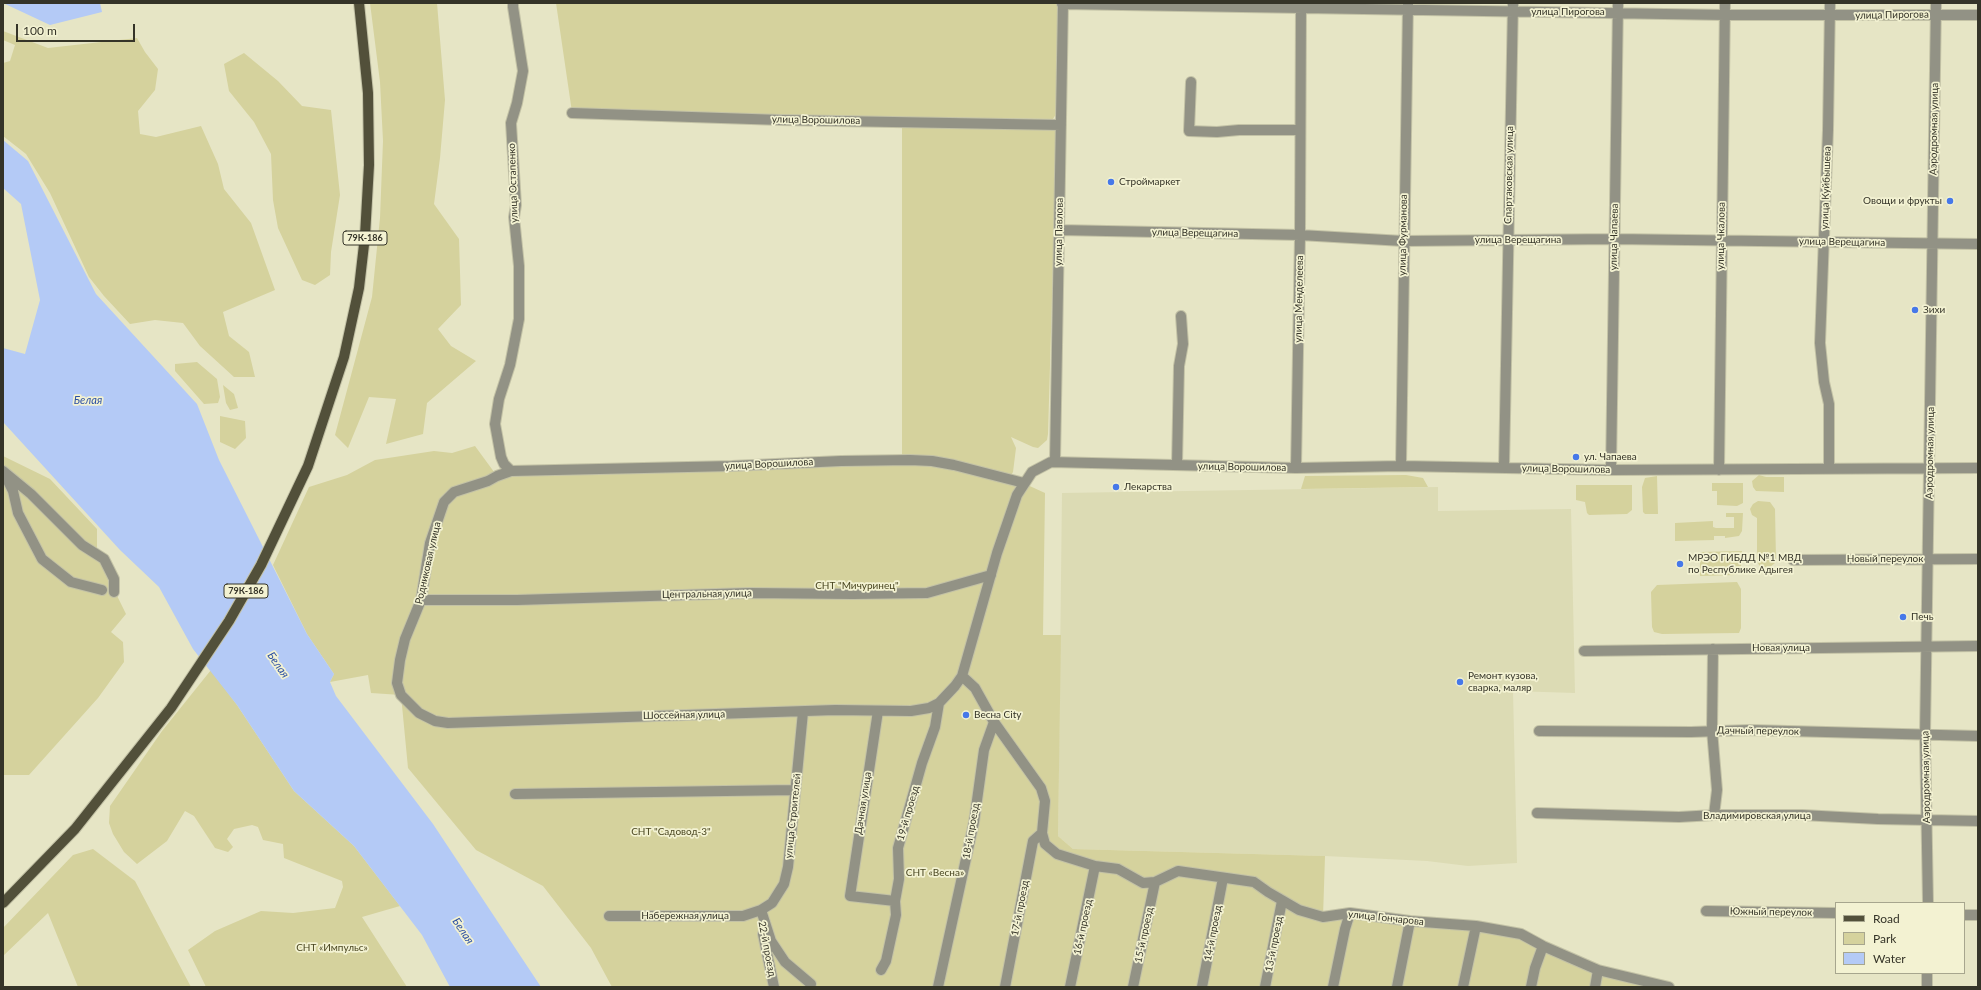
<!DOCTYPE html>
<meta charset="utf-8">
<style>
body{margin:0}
#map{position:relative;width:1981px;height:990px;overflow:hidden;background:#e6e5c5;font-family:Lato,sans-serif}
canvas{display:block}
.frame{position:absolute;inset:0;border:4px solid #353428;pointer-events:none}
.legend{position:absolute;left:1835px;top:902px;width:130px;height:72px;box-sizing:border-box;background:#f3f2d2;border:1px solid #a7a68e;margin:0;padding:5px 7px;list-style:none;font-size:12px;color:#353428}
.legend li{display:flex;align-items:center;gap:8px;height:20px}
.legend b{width:20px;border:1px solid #a7a68e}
.scale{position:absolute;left:16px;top:24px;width:119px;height:18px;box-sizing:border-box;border:2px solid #353428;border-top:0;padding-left:5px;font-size:12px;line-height:14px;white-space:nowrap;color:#353428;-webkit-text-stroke:3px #f3f2d2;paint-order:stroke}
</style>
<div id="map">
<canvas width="1981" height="990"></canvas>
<div class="frame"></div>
<ul class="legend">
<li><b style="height:5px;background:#52503a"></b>Road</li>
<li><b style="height:11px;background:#d5d29d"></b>Park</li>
<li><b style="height:11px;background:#b4caf6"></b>Water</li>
</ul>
<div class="scale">100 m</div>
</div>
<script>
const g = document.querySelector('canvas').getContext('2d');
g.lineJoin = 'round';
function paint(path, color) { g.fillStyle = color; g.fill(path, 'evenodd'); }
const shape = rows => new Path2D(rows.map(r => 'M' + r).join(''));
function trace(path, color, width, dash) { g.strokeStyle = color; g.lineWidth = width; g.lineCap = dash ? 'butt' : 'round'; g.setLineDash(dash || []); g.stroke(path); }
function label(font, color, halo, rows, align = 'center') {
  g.font = font + ' Lato,sans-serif'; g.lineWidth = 3.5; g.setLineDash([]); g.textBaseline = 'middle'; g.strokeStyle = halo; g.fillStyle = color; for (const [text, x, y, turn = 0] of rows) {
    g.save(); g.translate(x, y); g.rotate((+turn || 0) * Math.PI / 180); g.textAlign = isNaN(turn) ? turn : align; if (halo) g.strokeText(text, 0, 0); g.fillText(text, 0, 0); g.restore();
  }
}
const built = shape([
 [1438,487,1438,511,1571,509,1575,693,1513,691,1517,863,1468,866,1427,861,1325,856,1073,849,1058,836,1062,493]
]);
const green = shape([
 [370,3,437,3,445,100,440,158,434,204,459,239,461,305,438,329,451,346,476,361,427,403,423,434,386,444,396,399,369,397,348,448,335,435,372,297,380,218,383,141,380,82],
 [556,3,1058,3,1056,114,1053,119,572,112],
 [3,31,48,48,137,38,145,52,158,69,155,90,138,111,140,134,156,137,201,126,218,164,224,189,251,223,275,290,223,312,229,336,249,352,255,377,234,377,200,346,183,323,155,320,130,324,104,296,89,277,50,193,26,154,3,136,3,63,10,61,15,45,3,40],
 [244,53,278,81,302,106,331,110,340,195,331,252,330,275,315,285,302,280,278,228,273,200,271,154,254,122,229,91,224,64],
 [902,122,1057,125,1048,434,1047,440,1038,448,1033,447,1011,437,1016,448,1013,472,1010,477,1045,493,1043,635,1061,635,1058,836,1073,849,1325,856,1323,917,1350,913,1521,934,1598,970,1669,987,612,987,591,948,543,886,476,850,408,768,401,695,371,693,368,675,330,682,334,674,307,634,273,565,309,487,347,475,375,460,434,451,452,453,475,446,497,476,902,460],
 [197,362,217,379,220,397,218,403,204,404,175,371,175,364],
 [223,385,234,394,238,408,230,410,226,403],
 [220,416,245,421,246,438,235,449,220,442],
 [3,456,50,479,97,529,97,555,126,614,111,632,123,642,124,662,98,698,29,775,3,775],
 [1406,475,1423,478,1428,487,1301,489,1305,476],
 [1759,475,1766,477,1784,477,1784,492,1756,491,1753,487,1752,481],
 [1657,476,1658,514,1645,514,1643,512,1642,487,1645,478],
 [1712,483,1743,483,1743,503,1737,506,1717,505,1717,491,1712,491],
 [1576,485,1632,485,1632,510,1627,514,1589,515,1587,513,1585,502,1576,500],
 [1758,501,1770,502,1775,509,1776,560,1775,563,1770,567,1760,567,1757,561,1757,518,1752,515,1750,509,1753,504],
 [1726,513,1743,513,1742,531,1739,536,1725,538,1725,536,1714,536,1714,540,1675,541,1675,523,1713,521,1713,527,1716,528,1734,528,1734,517,1726,517],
 [1742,551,1741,566,1735,575,1700,576,1700,552],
 [1737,582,1741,589,1741,628,1739,633,1662,634,1654,632,1652,627,1651,592,1657,585],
 [211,670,237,705,294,791,354,846,400,906,362,917,407,987,206,987,188,950,215,931,261,911,293,913,335,908,343,887,342,881,284,858,283,844,263,840,258,827,252,825,234,829,227,839,233,847,228,852,215,848,194,816,185,811,167,841,137,864,124,852,113,834,109,823,110,806,162,731],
 [93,849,135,881,191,987,78,987,48,913,3,956,3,928,73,855]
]);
const water = shape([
 [3,3,100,3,102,12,50,25],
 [3,140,28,161,96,294,197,404,219,460,307,634,334,674,330,682,336,696,433,824,541,987,450,987,422,935,354,846,294,791,237,705,193,649,159,587,120,550,3,422,3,348,25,354,40,300,21,204,3,188]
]);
const minor = shape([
 [1062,4,1725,15,1978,15],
 [1191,82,1189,131,1217,132,1239,130,1300,130],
 [572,113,781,120,1061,125],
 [1059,230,1300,235,1403,241,1614,239,1978,244],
 [1055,461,1063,3],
 [1177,465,1179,366,1183,344,1181,316],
 [1401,466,1408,3],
 [1296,468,1300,235,1301,3],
 [1504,468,1513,3],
 [1829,469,1829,404,1824,382,1820,343,1828,130,1830,3],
 [1611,470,1618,3],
 [1719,470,1725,3],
 [3,471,31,494,82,545,104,559,114,579,114,592],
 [511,471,504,464,501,457,495,424,499,399,510,365,519,319,519,266,514,217,516,205,511,123,517,103,523,71,513,7,513,3],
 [5,475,13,491,18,513,42,559,71,582,102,590],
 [1024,483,954,465,932,461,910,460,841,461,732,466,511,471,497,476,488,481,454,492,444,502,430,543,421,600,405,639,400,660,397,683,401,695,419,713,435,721,448,723,835,710,911,711,929,708,939,703,955,686,962,676,997,553,1017,495,1032,472,1051,462,1296,468,1401,466,1611,470,1978,468],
 [1793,560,1978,559],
 [421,600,517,600,749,593,853,594,927,593,991,575],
 [1713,649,1712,730,1717,790,1714,815],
 [1584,651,1978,646],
 [962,676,975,688,994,722,1041,788,1045,801,1042,833,1045,844,1057,854,1095,866,1118,869,1143,883,1155,882,1178,871,1254,882,1268,892,1299,910,1323,917,1350,913,1410,921,1476,926,1521,934,1543,946,1598,970,1669,987],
 [878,711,850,896,895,901],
 [1539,731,1691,732,1750,730,1978,736],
 [515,794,795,790],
 [1537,813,1679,817,1714,815,1802,815,1878,819,1978,821],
 [1928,903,1925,735,1936,3],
 [761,910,771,941,785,962,811,984],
 [1706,911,1836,913],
 [1964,915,1978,915],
 [609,916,743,916,761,910,772,903,784,884,788,867,803,712],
 [763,934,774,987],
 [881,970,886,961,896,915,895,901,899,879,898,848,922,763,935,727,939,703],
 [938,987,974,822,984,750,994,722],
 [1005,987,1033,841,1042,833],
 [1070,987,1095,866],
 [1133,987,1155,882],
 [1202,987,1223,878],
 [1265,987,1282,901],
 [1333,987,1345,929,1350,913],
 [1397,987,1410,921],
 [1463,987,1476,926],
 [1531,987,1535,968,1543,946],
 [1595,987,1598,970],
 [1927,987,1927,973]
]);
const major = shape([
 [3,903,75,829,171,708,229,621,261,565,308,466,344,357,359,288,365,236,369,165,368,93,359,3]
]);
const markers = [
 [1111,182,4,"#4678e9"],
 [1950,201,4,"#4678e9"],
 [1915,310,4,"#4678e9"],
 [1576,457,4,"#4678e9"],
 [1116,487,4,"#4678e9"],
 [1680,564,4,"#4678e9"],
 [1903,617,4,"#4678e9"],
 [1460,682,4,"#4678e9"],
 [966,715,4,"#4678e9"]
];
const shields = [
 [365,238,44],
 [246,591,44]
];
const shieldNames = [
 ["79К-186",365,238],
 ["79К-186",246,591]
];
const streetNames = [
 ["улица Пирогова",1568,12],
 ["улица Пирогова",1892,15,-1],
 ["улица Ворошилова",816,120,1],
 ["Аэродромная улица",1934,129,-89],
 ["Спартаковская улица",1509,175,-89],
 ["улица Остапенко",513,183,-92],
 ["улица Куйбышева",1826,188,-88],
 ["улица Павлова",1059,232,-89],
 ["улица Верещагина",1195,233,1],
 ["улица Фурманова",1403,235,-89],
 ["улица Чкалова",1721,236,-89],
 ["улица Чапаева",1614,237,-89],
 ["улица Верещагина",1518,240],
 ["улица Верещагина",1842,242,1],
 ["улица Менделеева",1299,299,-89],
 ["Аэродромная улица",1930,453,-89],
 ["улица Ворошилова",769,464,-3],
 ["улица Ворошилова",1242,467,1],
 ["улица Ворошилова",1566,469,1],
 ["Новый переулок",1885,559],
 ["Родниковая улица",428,563,-77],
 ["Центральная улица",707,594,-1],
 ["Новая улица",1781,648],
 ["Шоссейная улица",684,715,-1],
 ["Дачный переулок",1758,731,1],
 ["Аэродромная улица",1926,777,-91],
 ["Дачная улица",863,803,-81],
 ["19-й проезд",908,813,-74],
 ["улица Строителей",793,816,-84],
 ["Владимировская улица",1757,816],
 ["18-й проезд",971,831,-80],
 ["17-й проезд",1020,908,-79],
 ["Южный переулок",1771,912,1],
 ["Набережная улица",685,916],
 ["улица Гончарова",1386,918,6],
 ["16-й проезд",1083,927,-78],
 ["14-й проезд",1213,933,-79],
 ["15-й проезд",1144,935,-78],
 ["13-й проезд",1274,944,-79],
 ["22-й проезд",767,949,79]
];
const poiNames = [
 ["Строймаркет",1119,182],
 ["Овощи и фрукты",1942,201,"right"],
 ["Зихи",1923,310],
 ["ул. Чапаева",1584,457],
 ["Лекарства",1124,487],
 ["МРЭО ГИБДД №1 МВД",1688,558],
 ["по Республике Адыгея",1688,570],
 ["Печь",1911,617],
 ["Ремонт кузова,",1468,676],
 ["сварка, маляр",1468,688],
 ["Весна City",974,715]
];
const parkNames = [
 ["СНТ \"Мичуринец\"",857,586],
 ["СНТ \"Садовод-3\"",671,832],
 ["СНТ «Весна»",935,873],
 ["СНТ «Импульс»",332,948]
];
const waterNames = [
 ["Белая",88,400],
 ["Белая",278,665,55],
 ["Белая",463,931,56]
];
paint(built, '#dcdbb4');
paint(green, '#d5d29d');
paint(water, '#b4caf6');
trace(minor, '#c3c2a6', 12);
trace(major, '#c3c2a6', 12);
trace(minor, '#929285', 10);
trace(major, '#52503a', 10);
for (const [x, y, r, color] of markers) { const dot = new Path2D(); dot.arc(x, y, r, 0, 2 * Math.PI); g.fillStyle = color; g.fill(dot); trace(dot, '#f3f2d2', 1.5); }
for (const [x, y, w] of shields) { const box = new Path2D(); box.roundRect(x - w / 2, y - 7, w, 14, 3); g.fillStyle = '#f3f2d2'; g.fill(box); trace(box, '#353428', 1); }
label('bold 9px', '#353428', null, shieldNames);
label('10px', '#353428', '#f3f2d2', streetNames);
label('10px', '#353428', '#f3f2d2', poiNames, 'left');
label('10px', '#494620', '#f3f2d2', parkNames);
label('italic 11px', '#2b4fa3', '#f3f2d2', waterNames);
</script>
